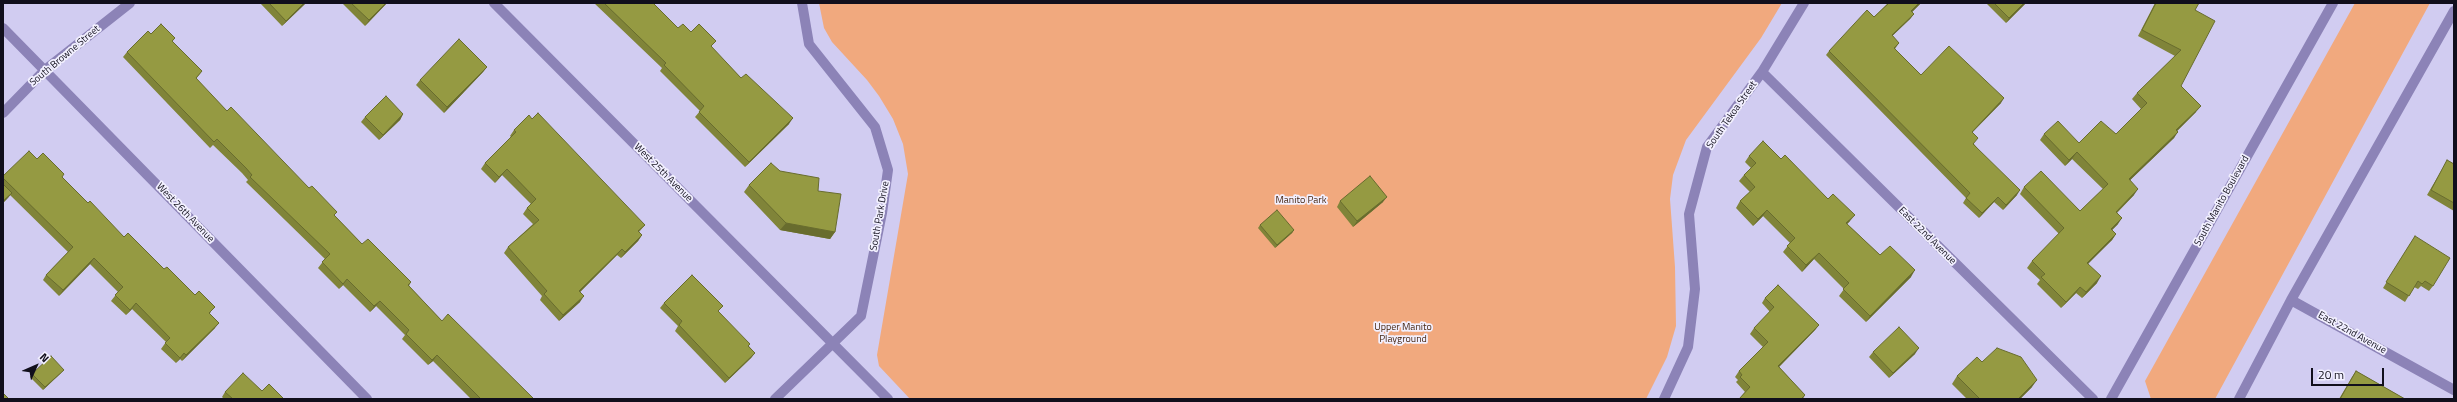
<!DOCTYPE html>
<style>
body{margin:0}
#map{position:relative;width:2457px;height:402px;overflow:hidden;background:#d1ccf1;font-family:"Titillium Web",sans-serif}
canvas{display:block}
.frame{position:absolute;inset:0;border:4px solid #110f1c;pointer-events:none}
.north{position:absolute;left:16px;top:346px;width:40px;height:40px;-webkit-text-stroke:3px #f2f0ff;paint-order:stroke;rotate:45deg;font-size:11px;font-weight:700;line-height:16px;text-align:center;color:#110f1c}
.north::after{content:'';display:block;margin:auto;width:14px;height:18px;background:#110f1c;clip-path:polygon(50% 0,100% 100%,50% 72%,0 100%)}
.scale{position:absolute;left:2311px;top:368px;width:73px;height:18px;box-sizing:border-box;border:2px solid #110f1c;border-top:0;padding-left:5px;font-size:12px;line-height:14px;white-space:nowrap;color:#110f1c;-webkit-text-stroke:3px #f2f0ff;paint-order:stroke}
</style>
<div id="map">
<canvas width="2457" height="402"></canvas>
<div class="frame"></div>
<div class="north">N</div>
<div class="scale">20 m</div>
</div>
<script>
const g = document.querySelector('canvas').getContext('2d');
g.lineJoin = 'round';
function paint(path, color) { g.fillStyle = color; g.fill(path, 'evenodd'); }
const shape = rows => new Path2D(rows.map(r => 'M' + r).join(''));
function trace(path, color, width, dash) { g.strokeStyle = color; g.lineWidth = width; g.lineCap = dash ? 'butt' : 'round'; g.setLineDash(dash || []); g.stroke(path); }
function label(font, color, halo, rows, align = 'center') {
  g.font = font + ' "Titillium Web",sans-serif'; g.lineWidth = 3.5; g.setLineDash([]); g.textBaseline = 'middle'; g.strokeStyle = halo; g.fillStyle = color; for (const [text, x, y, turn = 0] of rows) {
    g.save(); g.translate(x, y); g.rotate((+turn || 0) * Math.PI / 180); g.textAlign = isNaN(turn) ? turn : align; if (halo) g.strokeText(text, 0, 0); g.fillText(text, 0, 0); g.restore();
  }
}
const green = shape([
 [819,3,1782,3,1761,38,1686,140,1673,175,1670,199,1675,267,1676,326,1667,357,1646,399,910,399,879,366,877,355,908,174,903,144,893,119,879,96,867,80,832,42,824,28],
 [2355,3,2430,3,2215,399,2151,399,2145,381]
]);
const minor = shape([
 [494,3,888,399],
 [3,28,367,399],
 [1762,72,2093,399],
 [3,113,45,70,130,3],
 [2291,300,2454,390],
 [775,399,861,316,882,213,888,170,875,127,809,44,802,3],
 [1664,399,1688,347,1695,289,1689,214,1707,147,1762,72,1804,3],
 [2111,399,2333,3],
 [2239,399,2291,300,2454,11]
]);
const wall = shape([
 [260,3,306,3,282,26],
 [342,3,387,3,365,26],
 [594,3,653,3,678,28,691,32,711,47,741,78,789,124,745,167,695,117,700,111,660,71,662,68],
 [1888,3,1921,3,1912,12,1914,14,1910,19,1892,36,1899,43,1895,49,1921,75,2001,103,1972,132,1974,144,2017,195,2003,210,1994,202,1979,218,1963,203,1966,198,1826,55,1829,51,1874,17],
 [1986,3,2026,3,2006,23],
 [2155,3,2199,3,2195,10,2181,86,2196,112,2177,131,2174,138,2130,180,2134,195,2117,213,2118,224,2112,230,2116,234,2112,240,2088,263,2097,283,2082,298,2076,293,2061,308,2037,284,2040,280,2027,268,2032,261,2059,234,2020,194,2024,187,2080,211,2103,189,2072,159,2065,166,2040,140,2044,134,2079,143,2116,134,2141,109,2132,99,2137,93,2175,56,2138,36],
 [151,34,175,38,172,42,202,71,196,79,227,111,335,216,362,244,411,282,409,286,442,321,534,399,471,399,433,361,428,365,402,339,405,335,376,306,370,312,343,285,339,289,318,268,325,259,246,182,248,180,242,173,213,145,210,148,123,57,127,52],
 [487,67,483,72,444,113,416,85,420,80],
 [403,114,400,120,379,140,361,122,365,117],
 [514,130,645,225,639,232,642,235,638,241,621,258,617,255,580,292,580,302,559,321,540,300,542,296,504,253,508,247,533,224,523,214,527,208,531,204,502,175,495,183,481,169,485,163,511,137,510,136],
 [1749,156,1781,159,1828,199,1850,221,1847,224,1880,255,1911,277,1866,322,1839,296,1844,289,1814,259,1802,272,1783,252,1790,243,1763,216,1753,226,1736,208,1740,201,1750,192,1739,181,1744,175,1751,168,1745,162],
 [37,159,62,177,88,203,124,237,164,269,211,312,209,314,215,328,182,361,180,359,176,363,161,349,166,342,132,309,126,315,111,301,118,292,90,264,59,296,43,280,46,275,68,252,10,195,3,203,3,176],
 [2447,160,2454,164,2454,211,2427,195,2444,166],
 [780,171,818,191,835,232,830,239,780,230,744,192,749,185],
 [1340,201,1383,202,1353,227,1337,207],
 [1260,225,1294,230,1292,233,1275,248,1258,228],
 [2415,236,2433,286,2429,291,2421,286,2418,289,2414,287,2405,302,2383,288],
 [1765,298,1819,325,1815,330,1779,367,1805,395,1803,399,1739,399,1745,392,1736,382,1738,380,1735,377,1739,371,1763,347,1750,334,1754,328,1770,312,1762,303],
 [664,303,719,312,755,353,751,358,725,383,675,331,678,326,660,308],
 [1873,352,1915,354,1889,378,1869,357],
 [1982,362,2032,387,2020,399,1967,399,1952,384,1957,376],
 [2356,371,2405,399,2339,399,2352,377],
 [61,373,43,390,30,377,32,374],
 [262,391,284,399,224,399,222,397,225,392]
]);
const shadedWall = shape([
 [304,3,306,3,282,26,286,21],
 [386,3,387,3,365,26,369,20],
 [1919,3,1921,3,1908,16,1911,11],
 [2024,3,2026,3,2006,23,2009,18],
 [1914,14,1910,19,1888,40,1892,35],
 [487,67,483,72,444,113,447,107],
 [2004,98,2001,103,1968,137,1972,132],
 [2201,106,2196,112,2172,136,2176,130],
 [403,114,400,120,379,140,383,135],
 [793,118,789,124,745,167,749,162],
 [2178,132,2174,138,2124,186,2129,179],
 [2077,152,2072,159,2065,166,2069,160],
 [507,169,502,175,495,183,499,177],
 [2138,189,2134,195,2111,218,2116,212],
 [2020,190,2017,195,2003,210,2006,205],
 [12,193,8,198,3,203,3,201],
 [1387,197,1383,202,1353,227,1357,221],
 [1998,197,1994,202,1979,218,1982,213],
 [1767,210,1763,216,1753,226,1758,219],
 [1855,215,1850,221,1842,229,1846,223],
 [2122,218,2118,224,2107,235,2111,229],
 [786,223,835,232,830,239,780,230],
 [1294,230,1292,233,1275,248,1277,245],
 [2116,234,2112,240,2083,269,2087,263],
 [642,235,638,241,621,258,625,252],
 [622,249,617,255,575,297,579,291],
 [1819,253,1814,259,1802,272,1806,265],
 [94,258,90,264,59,296,63,290],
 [1915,270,1911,277,1866,322,1870,316],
 [2101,276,2097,283,2082,298,2086,292],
 [347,279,343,285,339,289],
 [2080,287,2076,293,2061,308,2066,302],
 [584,296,580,302,559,321,563,315],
 [380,301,376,306,370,312,374,306],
 [136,303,132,309,126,315,130,310],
 [219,323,215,328,182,361,186,355],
 [1819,325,1815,330,1774,372,1778,366],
 [1919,348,1915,354,1889,378,1893,373],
 [184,353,180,359,176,363],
 [755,353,751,358,725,383,729,378],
 [437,355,433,361,428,365,432,360],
 [64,370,61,373,43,390,45,387],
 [2037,380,2032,387,2020,399,2018,399]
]);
const building = shape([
 [269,3,304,3,286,21,269,3],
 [351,3,386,3,369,20,351,3],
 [604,3,653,3,678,28,683,24,691,32,699,24,716,41,711,46,741,78,746,74,793,118,749,162,699,112,704,106,664,65,666,63,604,3],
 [1889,3,1919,3,1911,11,1914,14,1892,35,1899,43,1894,48,1921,75,1949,46,2004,98,1972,132,1978,138,1973,144,2020,190,2006,205,1998,197,1982,213,1966,198,1970,193,1829,51,1867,10,1874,17,1889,3],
 [1994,3,2024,3,2009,18,1994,3],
 [2156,3,2199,3,2195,10,2215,21,2181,86,2201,106,2176,130,2178,132,2129,179,2138,189,2116,212,2122,218,2111,229,2116,234,2087,263,2101,276,2086,292,2080,287,2066,302,2041,277,2045,274,2032,261,2064,228,2024,187,2041,171,2080,211,2108,184,2077,152,2069,160,2044,134,2058,121,2079,143,2101,121,2116,134,2147,103,2137,93,2181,50,2142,30,2156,3],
 [161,24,175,38,172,41,202,71,196,78,227,111,231,107,309,188,312,186,337,212,334,215,362,244,368,239,411,282,408,285,442,321,448,314,534,399,481,399,437,355,432,360,406,334,409,330,380,301,374,306,347,279,343,284,322,262,330,254,250,177,252,175,246,168,217,139,214,142,127,52,148,31,151,34,161,24],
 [459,39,487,67,447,107,420,80,459,39],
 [386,96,403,114,383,135,365,117,386,96],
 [538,113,645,225,638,231,642,235,625,252,622,249,579,291,584,296,563,315,544,294,547,291,508,247,539,220,527,208,536,199,507,169,499,177,485,163,516,132,514,130,529,115,532,119,538,113],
 [1763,141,1781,159,1785,155,1828,199,1833,194,1855,215,1846,223,1880,255,1890,246,1915,270,1870,316,1843,289,1849,283,1819,253,1806,265,1787,246,1795,238,1767,210,1758,219,1740,201,1755,187,1744,175,1756,163,1749,156,1763,141],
 [29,151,37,159,43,153,64,174,62,177,88,203,90,201,124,237,128,233,164,269,167,267,195,295,199,291,215,307,209,313,219,323,186,355,184,353,180,358,165,343,170,338,136,303,130,310,115,295,123,287,94,258,63,290,46,275,73,247,3,178,3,176,29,151],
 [2447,160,2454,164,2454,203,2431,190,2447,160],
 [771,163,780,171,819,178,818,191,841,194,835,232,786,223,749,185,771,163],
 [1370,176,1387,197,1357,221,1340,201,1370,176],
 [3,184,12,193,3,201,3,184],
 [1277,210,1294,230,1277,245,1260,225,1277,210],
 [2415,236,2450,258,2433,286,2425,281,2422,284,2418,281,2409,296,2386,282,2415,236],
 [692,275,723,306,718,311,750,344,748,346,755,353,729,378,679,325,682,321,664,303,692,275],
 [1778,285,1819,325,1778,366,1805,395,1801,399,1739,399,1750,387,1740,377,1742,375,1739,371,1768,342,1754,328,1774,307,1765,298,1778,285],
 [1899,327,1919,348,1893,373,1873,352,1899,327],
 [1997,348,2021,357,2037,380,2018,399,1980,399,1957,376,1977,357,1982,362,1997,348],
 [51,356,64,370,45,387,32,374,51,356],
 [2356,371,2405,399,2340,399,2356,371],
 [243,373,262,391,269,384,284,399,233,399,225,392,243,373],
 [3,393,9,399,3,399,3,393]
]);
const streetNames = [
 ["South Browne Street",65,56,-40],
 ["South Tekoa Street",1732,115,-55],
 ["West 25th Avenue",663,173,45],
 ["South Manito Boulevard",2222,201,-61],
 ["West 26th Avenue",185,213,46],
 ["South Park Drive",880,216,-80],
 ["East 22nd Avenue",1927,236,45],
 ["East 22nd Avenue",2352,333,29]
];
const parkNames = [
 ["Manito Park",1301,201],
 ["Upper Manito",1403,328],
 ["Playground",1403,340]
];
paint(green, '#f1a97e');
trace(minor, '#8c83b7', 10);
paint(wall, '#808439');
paint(shadedWall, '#686c2e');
paint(building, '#959a42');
trace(building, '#686c2e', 1);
label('10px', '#110f1c', '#f2f0ff', streetNames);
label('10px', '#462713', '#f2f0ff', parkNames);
</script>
